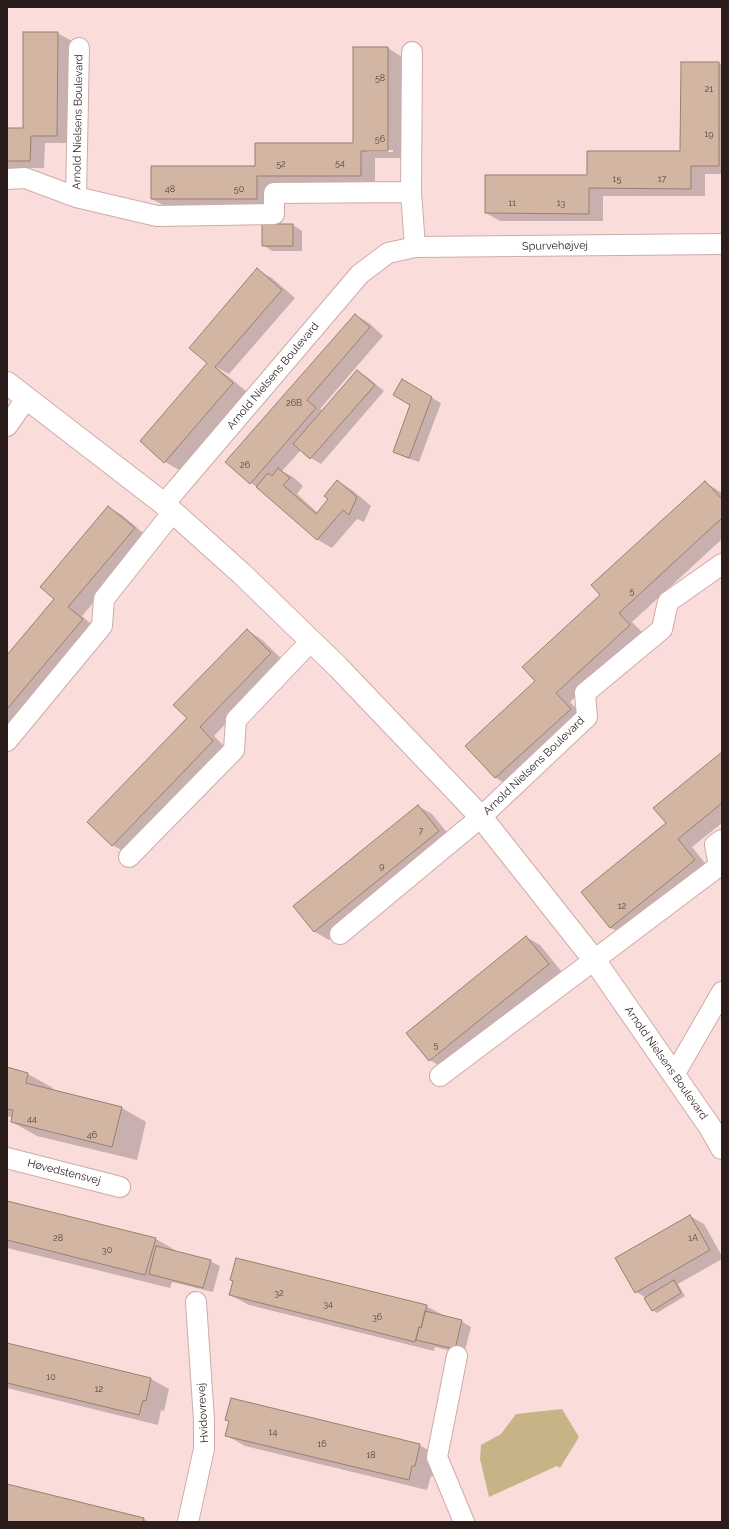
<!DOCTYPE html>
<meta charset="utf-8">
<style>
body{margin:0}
#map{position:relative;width:729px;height:1529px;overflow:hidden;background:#faddda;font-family:Raleway,sans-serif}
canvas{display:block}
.frame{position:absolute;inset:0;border:8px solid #2a1d1c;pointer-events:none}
</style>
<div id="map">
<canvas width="729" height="1529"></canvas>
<div class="frame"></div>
</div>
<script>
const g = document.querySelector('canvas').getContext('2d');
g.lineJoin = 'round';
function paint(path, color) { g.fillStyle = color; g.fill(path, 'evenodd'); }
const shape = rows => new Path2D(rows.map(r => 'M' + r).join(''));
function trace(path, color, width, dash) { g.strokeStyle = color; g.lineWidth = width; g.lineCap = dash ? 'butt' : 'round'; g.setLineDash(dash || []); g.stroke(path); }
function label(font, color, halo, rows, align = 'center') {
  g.font = font + ' Raleway,sans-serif'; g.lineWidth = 3.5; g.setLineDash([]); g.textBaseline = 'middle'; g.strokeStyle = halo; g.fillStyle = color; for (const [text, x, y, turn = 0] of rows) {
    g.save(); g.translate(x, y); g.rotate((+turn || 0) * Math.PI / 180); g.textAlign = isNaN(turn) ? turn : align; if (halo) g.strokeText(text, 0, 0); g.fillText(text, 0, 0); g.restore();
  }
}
const green = shape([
 [562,1409,579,1437,560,1468,557,1466,489,1497,480,1459,481,1445,501,1434,516,1414]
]);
const shadow = shape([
 [57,33,72,41,71,143,45,143,44,168,7,168,7,129,24,129],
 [388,48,402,57,402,158,375,158,375,183,271,183,271,207,166,207,152,199,256,167,354,144],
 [367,150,393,150,393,152,367,152],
 [719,63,722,65,722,174,705,174,705,196,603,196,603,221,500,221,486,213,588,176,681,152],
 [293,225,302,231,302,251,272,251,263,245],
 [257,270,272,278,295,298,229,374,214,366,229,377,247,392,179,470,165,462,141,441,208,363],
 [355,315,369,323,383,336,320,409,323,411,358,371,367,377,384,391,321,464,311,458,301,450,282,471,293,477,303,486,297,494,318,513,330,499,338,481,352,490,371,506,364,522,357,519,332,548,318,540,257,487,251,483],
 [403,381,441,403,419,462,404,457,395,452,412,405],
 [705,482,722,493,722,539,632,622,644,634,570,702,584,717,510,786,496,778,466,746,536,681,601,595],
 [108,507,122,515,148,537,82,616,96,628,7,734,7,657,56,599],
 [247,630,261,639,285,662,214,736,227,749,127,853,112,845,188,718],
 [722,753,722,823,692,847,709,868,625,936,611,928,582,892,667,823],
 [418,806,432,814,453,840,329,940,315,932,294,907],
 [526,937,540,945,562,972,444,1069,430,1060],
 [7,1068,28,1074,53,1088,52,1091,122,1108,146,1122,137,1160,37,1136,12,1122,13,1118,7,1116],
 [7,1202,156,1239,180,1253,210,1261,220,1266,213,1292,172,1282,170,1288,7,1248],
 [690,1216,704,1224,722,1256,722,1259,678,1284,685,1296,657,1313,652,1310,645,1297,636,1292],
 [230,1295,426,1306,445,1316,461,1321,471,1327,464,1354,435,1347,434,1351,249,1305],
 [7,1344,151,1379,169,1389,164,1411,161,1410,158,1425,7,1388],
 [227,1420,419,1445,438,1455,433,1476,431,1476,427,1490,245,1446,226,1435,230,1421],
 [7,1485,144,1519,150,1522,7,1522]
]);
const building = shape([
 [23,32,58,32,57,136,31,136,30,161,7,161,7,128,23,128,23,32],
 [353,47,388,47,388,151,361,151,361,176,257,176,257,199,151,199,151,166,255,166,255,143,353,143,353,47],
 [681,62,719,62,719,166,691,166,691,189,589,188,589,214,485,213,485,175,587,175,587,151,680,151,681,62],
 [262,224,293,224,293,246,262,246,262,224],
 [257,268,282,290,215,367,233,383,164,463,140,441,207,363,189,348,257,268],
 [355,314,370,327,307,400,316,408,250,484,225,462,355,314],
 [357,370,375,385,310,459,293,444,357,370],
 [402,379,432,397,409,458,393,452,410,405,393,395,402,379],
 [278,468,290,478,283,485,316,514,328,499,324,496,337,480,357,497,349,515,343,510,317,540,256,487,268,473,272,476,278,468],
 [705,481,722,499,722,518,619,613,630,625,556,693,571,709,495,778,465,746,535,681,522,667,600,595,591,585,705,481],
 [108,506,135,528,68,607,83,619,7,709,7,655,54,599,40,587,108,506],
 [247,629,271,653,200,727,213,741,112,846,87,822,187,718,173,705,247,629],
 [722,752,722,803,678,839,695,860,610,928,581,892,666,823,653,808,722,752],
 [418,805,439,831,314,932,293,906,418,805],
 [526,936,549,964,429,1061,406,1033,526,936],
 [7,1067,28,1073,26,1083,122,1107,112,1147,11,1122,13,1110,7,1109,7,1067],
 [7,1201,156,1238,145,1275,7,1240,7,1201],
 [690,1215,710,1250,635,1293,615,1258,690,1215],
 [156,1246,211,1260,203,1288,149,1274,156,1246],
 [236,1258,427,1305,421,1328,419,1327,415,1342,229,1295,233,1281,230,1280,236,1258],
 [674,1280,681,1293,652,1311,644,1298,674,1280],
 [425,1311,462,1320,455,1349,416,1340,419,1327,421,1328,425,1311],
 [7,1343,151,1378,146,1401,143,1400,139,1415,7,1383,7,1343],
 [231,1398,420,1444,415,1466,412,1466,409,1480,225,1436,229,1421,225,1420,231,1398],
 [7,1484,144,1518,143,1522,7,1522,7,1484]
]);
const street = shape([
 [412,52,411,192,415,247],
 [7,179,25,178,76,197,157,216,274,214,274,193,411,192],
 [76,197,79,48],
 [7,426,27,398],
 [164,504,360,274,388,253,415,247,722,244],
 [7,741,102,626,104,599,172,513],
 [129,857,234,750,236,720,311,641],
 [340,934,481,817,587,717,585,693,662,629,668,602,722,564],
 [674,1075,722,992],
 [440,1076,719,866,715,845,722,840],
 [7,1158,120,1187],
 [457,1356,437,1457,464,1522],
 [188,1522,204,1449,204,1420,196,1302]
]);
const secondary = shape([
 [7,383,164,504,242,574,338,667,481,817,595,961,710,1127,722,1148]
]);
const numberNames = [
 ["58",380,78],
 ["21",709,89],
 ["19",709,134],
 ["56",380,139],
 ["54",340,163],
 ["52",281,164],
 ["15",617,179],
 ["17",662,179],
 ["48",170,189],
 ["50",239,189],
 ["11",512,203],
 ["13",561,203],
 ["26B",294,403],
 ["26",245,465],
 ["5",632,591],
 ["7",421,831],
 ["9",382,866],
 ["12",622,906],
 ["5",436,1045],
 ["44",32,1119],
 ["46",92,1135],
 ["28",58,1238],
 ["1A",693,1238],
 ["30",107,1250],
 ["32",279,1293],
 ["34",328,1304],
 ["36",377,1317],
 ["10",51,1377],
 ["12",99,1389],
 ["14",273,1432],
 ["16",322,1444],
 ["18",371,1455]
];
const streetNames = [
 ["Arnold Nielsens Boulevard",78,122,-89],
 ["Spurvehøjvej",555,246,-1],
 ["Arnold Nielsens Boulevard",273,376,-50],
 ["Arnold Nielsens Boulevard",534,766,-44],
 ["Arnold Nielsens Boulevard",666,1063,55],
 ["Høvedstensvej",64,1172,14],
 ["Hvidovrevej",203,1413,-93]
];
paint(green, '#c7b486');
paint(shadow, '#0003');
paint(building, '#d2b6a3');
trace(building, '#997f6d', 1);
trace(street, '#ceaba7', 22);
trace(secondary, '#ceaba7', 24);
trace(street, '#fff', 20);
trace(secondary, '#fff', 22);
label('9px', '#54433e', null, numberNames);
label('11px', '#2a1d1c', '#fff', streetNames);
</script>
